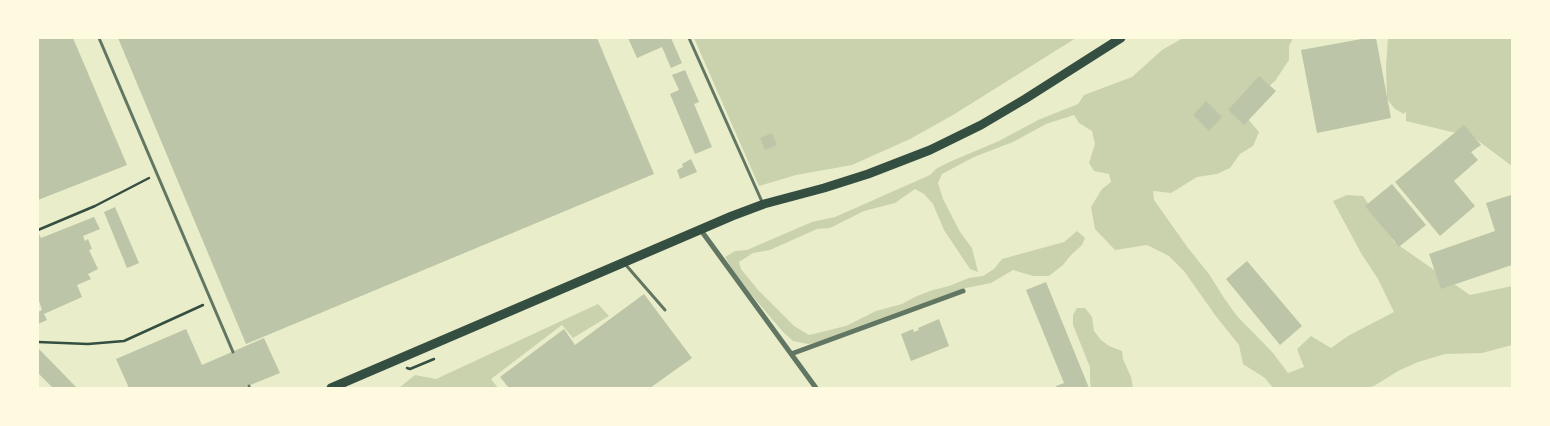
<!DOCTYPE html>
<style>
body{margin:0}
#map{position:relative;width:1550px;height:426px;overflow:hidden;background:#e9edc9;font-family:Signika,sans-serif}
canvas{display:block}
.frame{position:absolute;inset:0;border:39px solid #fefae0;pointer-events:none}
</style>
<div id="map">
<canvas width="1550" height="426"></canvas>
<div class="frame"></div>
</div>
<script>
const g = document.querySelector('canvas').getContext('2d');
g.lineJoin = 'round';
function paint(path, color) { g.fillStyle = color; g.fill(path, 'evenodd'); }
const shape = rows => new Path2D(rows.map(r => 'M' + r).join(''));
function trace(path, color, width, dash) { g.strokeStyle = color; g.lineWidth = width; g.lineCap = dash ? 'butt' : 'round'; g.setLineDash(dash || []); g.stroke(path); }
const green = shape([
 [694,38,1076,38,953,115,910,139,852,165,796,175,759,186],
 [1183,38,1293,38,1289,46,1289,60,1275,81,1254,99,1248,119,1259,132,1253,146,1240,154,1230,168,1217,174,1197,177,1171,193,1153,191,1154,200,1188,248,1209,274,1224,298,1237,316,1273,353,1288,373,1304,367,1297,349,1311,336,1331,348,1348,336,1394,312,1378,279,1361,253,1333,201,1347,195,1363,196,1394,242,1470,295,1512,286,1512,345,1482,353,1445,354,1418,362,1398,371,1374,386,1364,388,1273,388,1265,378,1243,364,1239,345,1215,315,1184,271,1169,256,1147,245,1115,250,1095,229,1091,207,1102,189,1111,182,1109,174,1094,171,1089,163,1095,144,1092,131,1079,123,1074,115,1046,124,1013,142,974,157,942,174,938,183,943,199,960,232,972,248,978,272,970,269,944,230,933,204,924,194,915,189,895,203,864,211,830,228,817,229,770,250,753,253,739,262,741,269,758,290,794,326,809,335,846,326,876,311,902,304,917,296,933,290,949,286,969,278,983,276,994,269,1002,259,1064,242,1077,231,1085,238,1082,245,1070,256,1063,265,1049,276,1033,276,1013,270,991,283,966,288,945,299,832,340,808,344,793,341,783,332,750,293,732,269,725,257,735,251,747,250,812,222,835,217,930,175,936,169,947,163,999,141,1038,120,1078,104,1084,95,1132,77,1162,50],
 [1388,38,1512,38,1512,166,1473,137,1406,121,1406,111,1404,114,1395,109,1387,99,1386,67],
 [598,304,609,316,573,338,562,325,491,379,498,388,399,388,415,375,436,379],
 [1077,308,1085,308,1092,317,1094,331,1101,340,1109,346,1122,351,1123,359,1131,377,1133,388,1091,388,1090,381,1090,367,1073,325,1073,315]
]);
const building = shape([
 [38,38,73,38,127,165,38,200],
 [118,38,597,38,654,174,246,344],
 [628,38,671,38,682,63,671,68,662,47,637,58],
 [1367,38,1376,38,1391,118,1317,133,1301,50],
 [685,70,699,102,694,104,712,147,695,154,670,94,679,90,672,75],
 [1259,76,1276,91,1244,125,1228,110],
 [1206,101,1222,117,1209,131,1193,115],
 [1464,125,1481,145,1471,152,1478,160,1454,181,1475,206,1440,236,1395,182],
 [772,133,777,145,765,150,760,138],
 [691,159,697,172,680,179,677,170,683,167,682,164],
 [1392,184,1426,225,1399,247,1365,206],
 [1511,195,1512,200,1512,265,1441,289,1429,254,1495,231,1486,203],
 [115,207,139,263,127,268,104,212],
 [94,217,100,229,83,236,85,241,88,239,92,249,89,250,98,269,88,274,91,279,77,285,82,297,44,314,47,320,38,324,38,312,42,310,38,298,38,232,41,238],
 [1247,261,1302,326,1280,345,1226,279],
 [1046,282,1089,388,1057,388,1056,386,1064,383,1026,290],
 [644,294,692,358,650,388,509,388,500,377,564,329,575,345],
 [939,319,949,346,911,361,901,334,913,329,914,332,919,330,918,328],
 [186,329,202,365,264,338,280,373,243,388,129,388,116,359],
 [38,348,77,388,53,388,38,373]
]);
const path = shape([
 [38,230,95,206,149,178],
 [38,342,88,344,124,341,203,305],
 [407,368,410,369,434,359]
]);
const service = shape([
 [99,38,233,352],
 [689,38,763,204],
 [625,264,665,310],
 [249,386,249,388]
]);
const minor = shape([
 [700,229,816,388],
 [791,354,963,291]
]);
const secondary = shape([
 [331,388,732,216,764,204,824,188,868,174,930,150,981,125,1025,99,1121,38]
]);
paint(green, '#cad2ad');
paint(building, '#bcc5a7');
trace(path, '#344e41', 2.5);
trace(service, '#617663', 3);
trace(minor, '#617663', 5);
trace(secondary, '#344e41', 9);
</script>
